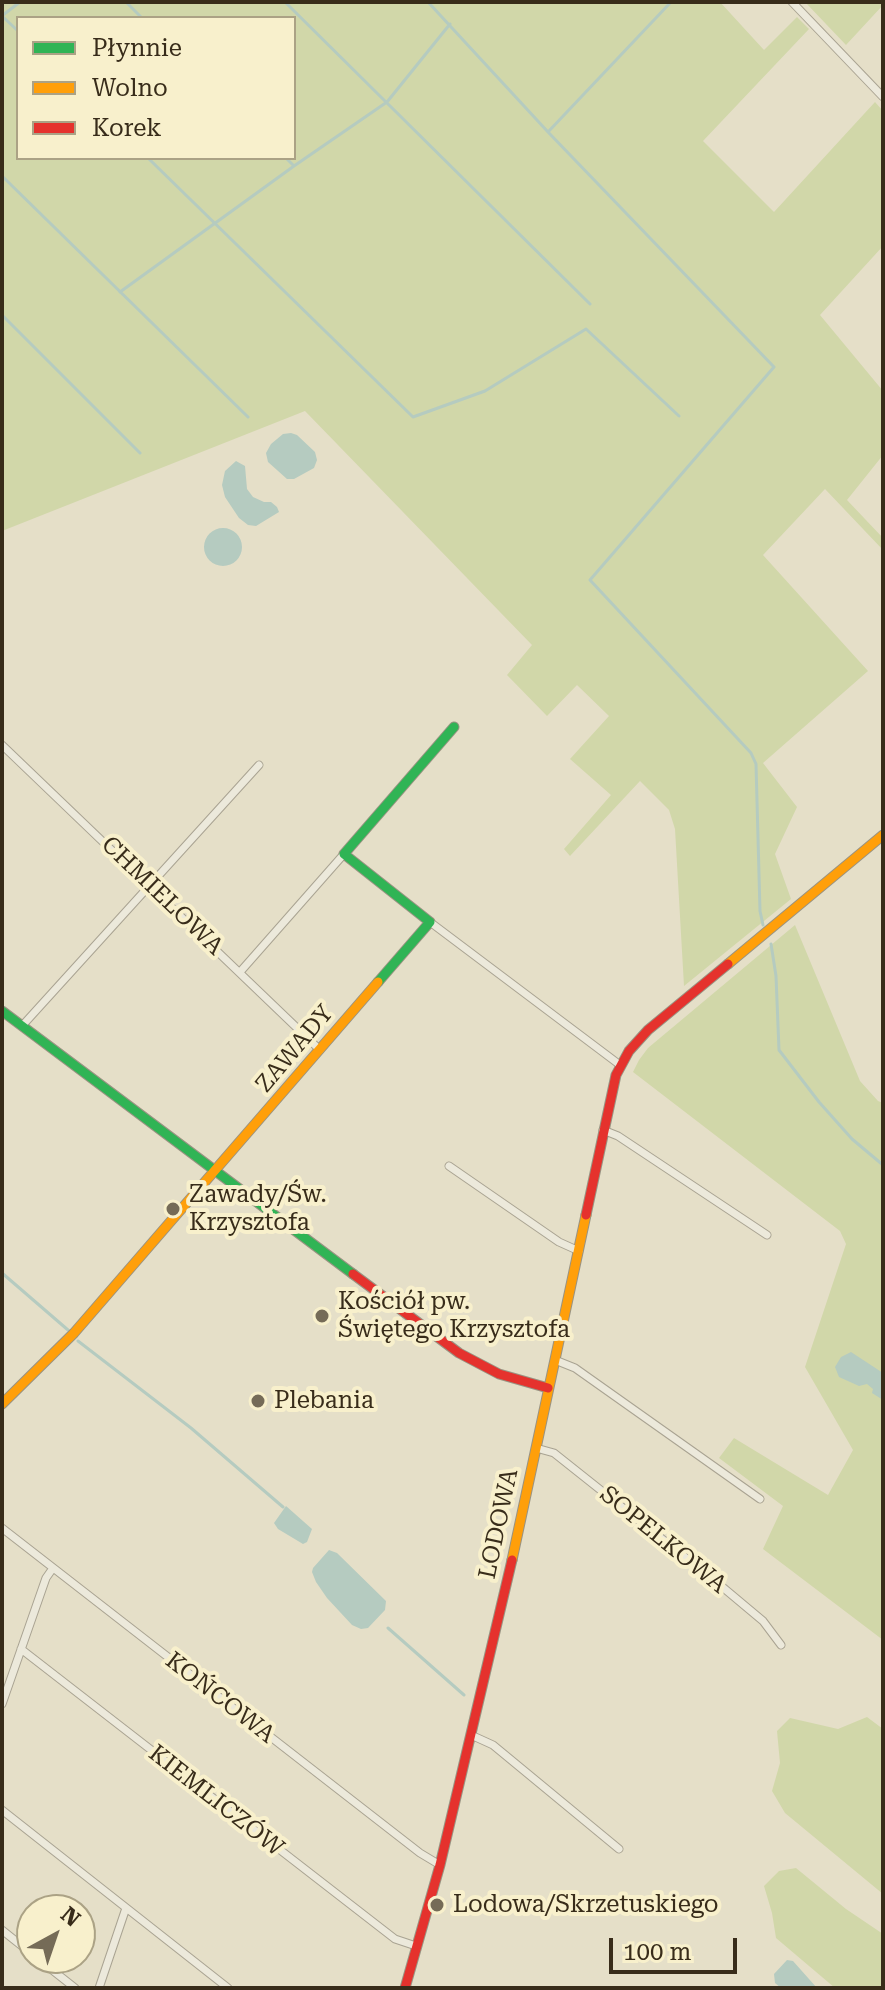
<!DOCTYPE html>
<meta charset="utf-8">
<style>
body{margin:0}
#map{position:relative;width:885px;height:1990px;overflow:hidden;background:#e5dfc8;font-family:"Roboto Serif",serif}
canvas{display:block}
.frame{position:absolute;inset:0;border:4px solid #382c1a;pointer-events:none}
.legend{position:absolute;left:16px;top:16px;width:280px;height:144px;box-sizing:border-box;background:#f8f0cc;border:2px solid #aba285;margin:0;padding:10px 14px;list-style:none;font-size:24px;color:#382c1a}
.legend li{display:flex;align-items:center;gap:16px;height:40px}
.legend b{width:40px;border:2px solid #aba285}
.north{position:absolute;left:16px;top:1894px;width:80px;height:80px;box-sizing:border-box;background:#f8f0cc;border:2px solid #aba285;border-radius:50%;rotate:40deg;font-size:22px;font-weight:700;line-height:32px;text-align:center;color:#382c1a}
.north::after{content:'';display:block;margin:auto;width:28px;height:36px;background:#756b57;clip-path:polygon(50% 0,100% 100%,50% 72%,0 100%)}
.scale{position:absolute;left:609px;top:1938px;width:128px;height:36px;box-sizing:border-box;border:4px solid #382c1a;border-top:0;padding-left:10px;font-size:24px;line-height:28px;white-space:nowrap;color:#382c1a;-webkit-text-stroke:6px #f8f0cc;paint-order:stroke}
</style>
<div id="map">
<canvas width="885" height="1990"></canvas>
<div class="frame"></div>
<ul class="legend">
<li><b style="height:10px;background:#30b455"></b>Płynnie</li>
<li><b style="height:10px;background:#ff9f0a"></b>Wolno</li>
<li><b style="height:10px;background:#e5322d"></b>Korek</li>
</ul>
<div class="north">N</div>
<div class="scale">100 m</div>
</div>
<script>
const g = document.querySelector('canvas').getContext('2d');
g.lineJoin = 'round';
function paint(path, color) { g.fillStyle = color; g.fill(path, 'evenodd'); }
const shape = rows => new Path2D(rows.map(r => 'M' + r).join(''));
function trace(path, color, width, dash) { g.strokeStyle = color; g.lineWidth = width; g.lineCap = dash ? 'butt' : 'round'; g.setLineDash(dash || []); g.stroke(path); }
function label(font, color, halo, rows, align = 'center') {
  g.font = font + ' "Roboto Serif",serif'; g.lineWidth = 8; g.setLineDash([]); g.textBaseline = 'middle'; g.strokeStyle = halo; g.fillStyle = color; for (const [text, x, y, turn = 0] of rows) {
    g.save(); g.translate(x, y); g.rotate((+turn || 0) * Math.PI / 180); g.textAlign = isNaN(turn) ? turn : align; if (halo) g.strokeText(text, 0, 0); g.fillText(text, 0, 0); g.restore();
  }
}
const green = shape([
 [2,2,720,2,764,50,797,17,809,29,703,141,774,212,875,102,883,111,883,246,820,315,883,391,883,455,847,500,883,538,883,550,825,489,763,555,868,671,763,763,797,807,775,854,791,899,684,986,675,829,669,810,640,781,570,856,564,849,611,795,570,759,609,716,577,685,547,716,507,675,532,645,305,411,2,531],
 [18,18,294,18,294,158,18,158],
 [805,2,883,2,883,5,846,45],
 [795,925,860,1081,878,1101,883,1103,883,1640,763,1549,783,1506,719,1458,734,1438,828,1495,853,1450,805,1367,846,1244,840,1231,633,1072,639,1060,648,1048],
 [867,1717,883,1729,883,1894,785,1813,772,1791,780,1763,777,1731,790,1718,838,1729],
 [796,1868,846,1909,883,1934,883,1988,835,1988,776,1938,772,1913,764,1886,779,1871]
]);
const water = shape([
 [291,433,297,435,315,452,317,460,314,468,294,479,287,479,268,462,266,453,271,444,283,434],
 [236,461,245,466,247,489,253,497,264,502,271,502,277,507,279,512,256,526,248,525,239,518,225,497,222,485,225,471],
 '204 547a19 19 0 1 1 38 0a19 19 0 1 1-38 0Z',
 [851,1352,883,1373,883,1400,872,1393,873,1389,867,1384,859,1386,839,1377,835,1367,841,1357],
 [286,1506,312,1529,307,1542,303,1544,278,1529,274,1523],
 [329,1550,337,1553,386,1601,385,1610,368,1628,361,1629,352,1625,327,1598,316,1582,312,1572,313,1568],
 [787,1960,793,1961,817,1988,781,1988,775,1983,774,1974]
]);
const stream = shape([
 [126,2,142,18],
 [285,2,590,304],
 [428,2,548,132],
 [671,2,548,132,774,367,590,580,751,753,756,764,760,911,763,925],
 [3,15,20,2],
 [2,16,18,31],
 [148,158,413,417,485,391,586,329,679,416],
 [286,158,294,166],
 [2,176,248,417],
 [120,292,294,166,387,102,450,24],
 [2,315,140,453],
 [771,944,776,976,779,1050,819,1102,852,1139,883,1165],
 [2,1273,68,1330],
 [78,1341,191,1428,283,1507],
 [388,1628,464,1695]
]);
const street = shape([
 [792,2,883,97],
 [2,745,320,1050],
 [430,922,620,1065],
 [240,972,344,854],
 [22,1026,259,765],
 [603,1130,618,1136,767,1235],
 [449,1166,559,1242,579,1251],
 [555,1360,575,1368,760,1499],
 [536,1448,554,1453,720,1585,763,1621,781,1645],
 [2,1528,420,1853,440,1865],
 [21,1649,395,1939,416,1946],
 [2,1704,46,1578,53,1568],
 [471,1735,493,1745,619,1849],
 [2,1810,228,1988],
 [2,1930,32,1954],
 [37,1958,75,1988],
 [99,1988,126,1908]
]);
const fast = shape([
 [378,982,430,922,344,854,454,727],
 [2,1011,353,1274]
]);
const slow = shape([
 [728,964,883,835],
 [2,1404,74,1333,378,982],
 [512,1560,586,1215]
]);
const jam = shape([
 [586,1215,616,1075,629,1051,648,1030,728,964],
 [353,1274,459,1353,499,1374,548,1388],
 [405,1988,440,1865,512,1560]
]);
const markers = [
 [173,1209,8,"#756b57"],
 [322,1316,8,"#756b57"],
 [258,1401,8,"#756b57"],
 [437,1905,8,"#756b57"]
];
const streetNames = [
 ["CHMIELOWA",162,896,44],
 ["ZAWADY",295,1049,-50],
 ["LODOWA",499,1524,-78],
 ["SOPELKOWA",663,1540,39],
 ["KOŃCOWA",220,1698,38],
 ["KIEMLICZÓW",216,1801,38]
];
const poiNames = [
 ["Zawady/Św.",189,1195],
 ["Krzysztofa",189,1223],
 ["Kościół pw.",338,1302],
 ["Świętego Krzysztofa",338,1330],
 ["Plebania",274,1401],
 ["Lodowa/Skrzetuskiego",453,1905]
];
paint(green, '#d1d7a9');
paint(water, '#b5cbc0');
trace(stream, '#b5cbc0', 3);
trace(street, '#a9a392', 9);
trace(fast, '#999382', 11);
trace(slow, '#999382', 11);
trace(jam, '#999382', 11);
trace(street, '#ece9db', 7);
trace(fast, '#30b455', 9);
trace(slow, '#ff9f0a', 9);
trace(jam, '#e5322d', 9);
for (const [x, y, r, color] of markers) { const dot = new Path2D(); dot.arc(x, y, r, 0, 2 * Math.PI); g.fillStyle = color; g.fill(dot); trace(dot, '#f8f0cc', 3); }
label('24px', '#382c1a', '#f8f0cc', streetNames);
label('24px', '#382c1a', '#f8f0cc', poiNames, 'left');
</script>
